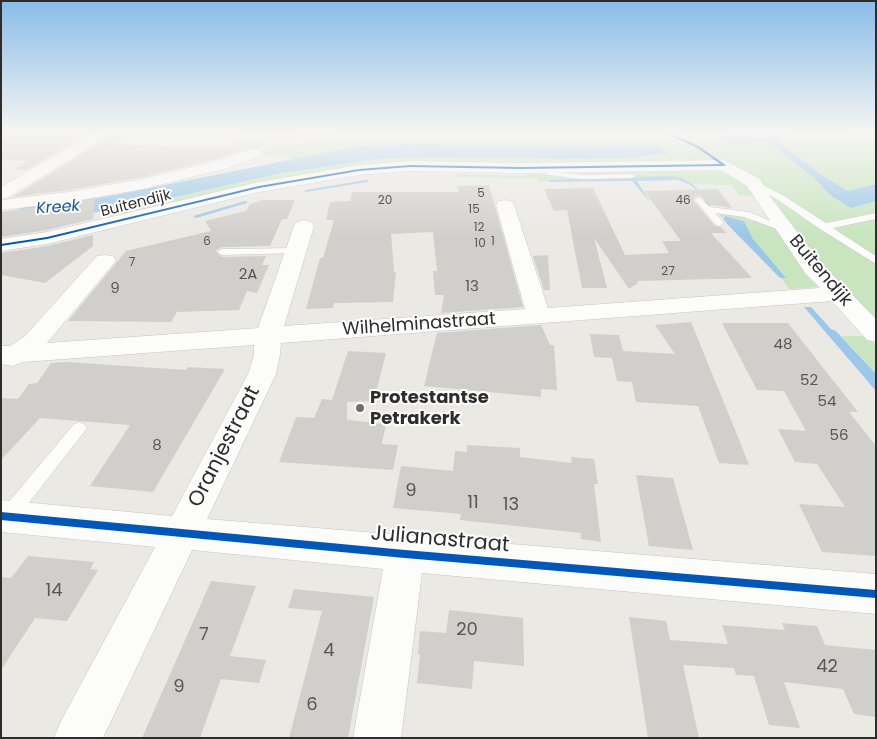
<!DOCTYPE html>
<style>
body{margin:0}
#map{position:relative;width:877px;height:739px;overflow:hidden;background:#ebe9e4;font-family:Poppins,sans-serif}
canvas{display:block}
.frame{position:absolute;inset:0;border:2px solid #2d2d2d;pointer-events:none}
</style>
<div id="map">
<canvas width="877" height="739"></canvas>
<div class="frame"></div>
</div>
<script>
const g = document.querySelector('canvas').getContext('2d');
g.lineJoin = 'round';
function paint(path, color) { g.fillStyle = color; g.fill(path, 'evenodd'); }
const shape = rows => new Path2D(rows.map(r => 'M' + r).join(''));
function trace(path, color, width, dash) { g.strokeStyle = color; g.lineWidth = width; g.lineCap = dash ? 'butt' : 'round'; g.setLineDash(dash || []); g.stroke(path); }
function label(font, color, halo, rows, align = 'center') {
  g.font = font + ' Poppins,sans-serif'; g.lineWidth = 4; g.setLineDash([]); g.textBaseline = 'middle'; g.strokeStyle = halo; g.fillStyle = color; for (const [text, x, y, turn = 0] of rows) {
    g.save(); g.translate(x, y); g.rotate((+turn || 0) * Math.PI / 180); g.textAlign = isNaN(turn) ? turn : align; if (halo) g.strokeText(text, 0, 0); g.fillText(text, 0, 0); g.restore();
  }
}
const green = shape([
 [245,132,299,132,295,141,273,143,275,140,272,140,263,147,248,153,235,147,233,144],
 [337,132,661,132,697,149,713,161,362,169,101,224,113,211,281,173,342,163,402,157,579,159,647,157,667,153,656,145,562,146,561,148,548,148,546,146,410,144,358,147,292,160,283,156,259,154,269,147,313,143,314,140,321,137,322,135,336,134],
 [667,132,750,132,719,138,729,144,768,142,814,178,830,195,851,208,876,201,876,256,835,232,835,229,842,226,835,223,823,224,704,149],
 [798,132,842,132,850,136,876,139,876,184,848,191,820,174,777,140],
 [715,169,728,173,744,182,757,196,739,195,732,185,692,184,678,177,610,179,565,174],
 [456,174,525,176,526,174,545,174,578,179,539,182,537,178,457,177],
 [764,191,876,263,876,326,843,296],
 [717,212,751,217,781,231,819,287,789,289,753,239,744,221,731,217,722,217,723,219],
 [842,336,866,336,876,344,876,374]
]);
const water = shape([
 [750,132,798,132,777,140,820,174,848,191,876,184,876,201,851,208,830,195,814,178,768,142,729,144,718,138],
 [410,144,546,146,548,148,561,148,561,146,656,145,668,153,634,158,579,159,429,157,376,159,281,173,113,211,71,214,14,213,23,207,55,205,115,195,339,150,358,147],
 [671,176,682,178,692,184,703,194,711,205,707,205,703,197,691,185,678,180,637,181,650,202,632,181,550,182,548,180],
 [725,216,744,221,753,239,786,278,780,278,728,225,723,219],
 [804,307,811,307,831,329,836,331,876,374,876,391]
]);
const stream = shape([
 [366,180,368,180,368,182,306,192,304,191,306,190,366,180],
 [245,201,247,201,247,203,196,218,193,216,245,201]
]);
const building = shape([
 [1,132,93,132,26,170,14,169,29,161,1,160],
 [111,136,125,137,114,144,246,149,216,159,143,177,69,190,13,197],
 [489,185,523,307,441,313,444,295,435,295,433,271,437,271,433,232,391,234,394,272,396,272,393,302,334,303,333,308,306,309,320,258,323,258,334,220,326,220,330,202,350,201,352,192,459,192,457,186],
 [593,188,625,255,669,253,662,241,681,241,644,191,718,189,732,208,711,205,699,195,694,198,694,201,715,226,721,227,726,233,711,233,752,278,637,281,638,283,629,289,594,238,607,288,582,288,567,210,554,211,544,189],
 [95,199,93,219,47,230,1,237,1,212],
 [262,200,295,200,287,219,282,219,270,246,222,247,215,251,222,257,266,256,262,265,269,265,257,293,247,291,239,310,177,312,171,322,68,321,126,251,211,231,205,221,246,211,250,204],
 [93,235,93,246,45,283,1,275,1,253,47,246],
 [548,255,550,290,544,290,533,256],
 [691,322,740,442,749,465,719,463,698,406,636,402,632,382,617,381,612,358,594,357,590,334,619,335,623,351,675,354,655,325],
 [722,323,788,323,858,412,849,412,876,446,876,556,822,552,799,504,845,507,817,464,795,462,778,429,806,431,784,391,757,390],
 [541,325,550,345,554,345,557,390,541,389,541,397,424,386,437,333],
 [348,351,386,353,374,401,347,402,347,420,386,424,382,444,398,445,393,470,279,462,296,417,314,418,322,399,332,400],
 [67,362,186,370,188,367,225,369,153,492,90,486,130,425,40,418,1,460,1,398,18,399,29,384,37,383,51,363],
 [467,445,520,448,520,457,572,463,571,457,594,459,598,484,594,484,601,542,581,539,581,533,460,520,461,514,393,508,401,466,453,471,455,451,467,452],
 [636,475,673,478,693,550,649,546],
 [28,556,94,562,90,569,98,570,67,621,35,618,1,670,1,577,11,578],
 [211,581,256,586,230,656,266,660,259,683,221,679,200,738,142,738],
 [294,589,374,597,348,738,289,738,322,611,288,608],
 [449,610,523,618,524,666,474,661,472,689,417,683,420,655,418,654,420,631,446,633],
 [629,617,666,621,670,640,728,644,722,625,785,630,782,623,817,626,825,645,876,650,876,717,854,714,843,689,784,682,800,728,769,725,754,676,736,675,734,668,683,665,699,738,648,738]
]);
const lane = shape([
 [547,171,581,175,632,174,636,176,632,178,581,179,550,175,547,175,547,171],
 [754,180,784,196,826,223,876,213,876,219,833,228,876,256,876,264,820,229,778,200,751,185,750,183,754,180],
 [699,197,710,207,749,212,790,229,785,232,744,217,715,213,724,223,719,226,716,225,695,200,699,197],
 [297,248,302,251,301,253,222,255,217,252,222,249,297,248],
 [79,422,84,424,87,428,84,432,14,522,8,524,2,522,2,510,74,424,79,422]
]);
const street = shape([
 [97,132,115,132,7,198,1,199,1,187,97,132],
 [255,148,260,150,263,153,260,156,228,168,143,189,69,202,1,210,1,200,69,192,143,179,217,161,255,148],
 [724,160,760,179,766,191,821,263,876,319,876,342,867,340,832,301,281,343,280,355,276,374,207,519,876,574,876,614,422,573,401,738,353,738,383,569,192,550,103,738,54,738,61,721,155,547,1,532,1,500,172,516,248,374,254,355,254,345,23,362,12,366,1,364,1,346,10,346,25,336,97,256,105,255,113,256,116,261,47,343,258,328,294,226,297,222,304,220,311,222,314,226,284,326,525,309,496,205,499,201,505,200,511,201,514,205,548,308,820,288,805,273,747,186,721,170,521,173,410,171,359,175,259,192,47,244,1,251,1,239,47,232,259,182,359,165,410,161,521,163,724,160]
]);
const cycleway = shape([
 [663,132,667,132,699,146,726,165,724,166,521,169,410,167,359,171,259,188,47,239,1,246,1,244,47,237,259,186,359,169,410,165,521,167,720,164,697,148,663,132],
 [1,512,405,550,876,590,876,598,405,558,1,520,1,512]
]);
const markers = [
 [360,408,5,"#706f6d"]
];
const farNumbernames = [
 ["5",481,194],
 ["20",385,201],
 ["46",683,201],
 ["15",474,210],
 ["12",479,228],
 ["6",207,242],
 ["1",493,242],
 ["10",480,244],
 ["7",132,263],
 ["27",668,272]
];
const farStreetnames = [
 ["Buitendijk",136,204,-14]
];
const numberNames = [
 ["2A",248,275],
 ["13",472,287],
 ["9",115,289],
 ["48",783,345],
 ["52",809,381],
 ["54",827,402],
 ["56",839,436],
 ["8",157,446]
];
const farWaternames = [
 ["Kreek",58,208,-4]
];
const streetNames = [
 ["Buitendijk",820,271,50],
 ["Wilhelminastraat",419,325,-4]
];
const poiNames = [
 ["Protestantse",370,398],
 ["Petrakerk",370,419]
];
const nearNumbernames = [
 ["9",411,491],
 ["11",473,503],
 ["13",511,505],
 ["14",54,591],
 ["20",467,630],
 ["7",204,635],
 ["4",329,651],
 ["42",827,667],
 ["9",179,687],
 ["6",312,705]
];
const nearStreetnames = [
 ["Oranjestraat",225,447,-63],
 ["Julianastraat",440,540,5]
];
paint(green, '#c8e5bf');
paint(water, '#9bc7e8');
paint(stream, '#9bc7e8');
paint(building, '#d0cfcb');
trace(lane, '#c5c4c4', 1);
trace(street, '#c5c4c4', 1);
paint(lane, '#fcfcfb');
paint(street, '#fcfcfb');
paint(cycleway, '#0057b8');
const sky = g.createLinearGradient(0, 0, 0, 236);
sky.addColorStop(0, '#89bce8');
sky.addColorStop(0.56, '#f6f5f3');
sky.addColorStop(1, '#f6f5f300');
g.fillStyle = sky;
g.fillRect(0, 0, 877, 236);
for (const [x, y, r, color] of markers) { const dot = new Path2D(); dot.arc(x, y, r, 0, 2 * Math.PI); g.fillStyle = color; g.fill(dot); trace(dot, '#fff', 2); }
label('12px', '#585756', null, farNumbernames);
label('15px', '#2d2d2d', '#fff', farStreetnames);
label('15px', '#585756', null, numberNames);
label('italic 16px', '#14559b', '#fff', farWaternames);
label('18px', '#2d2d2d', '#fff', streetNames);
label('bold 18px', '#2d2d2d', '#fff', poiNames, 'left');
label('18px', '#585756', null, nearNumbernames);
label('21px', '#2d2d2d', '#fff', nearStreetnames);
</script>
